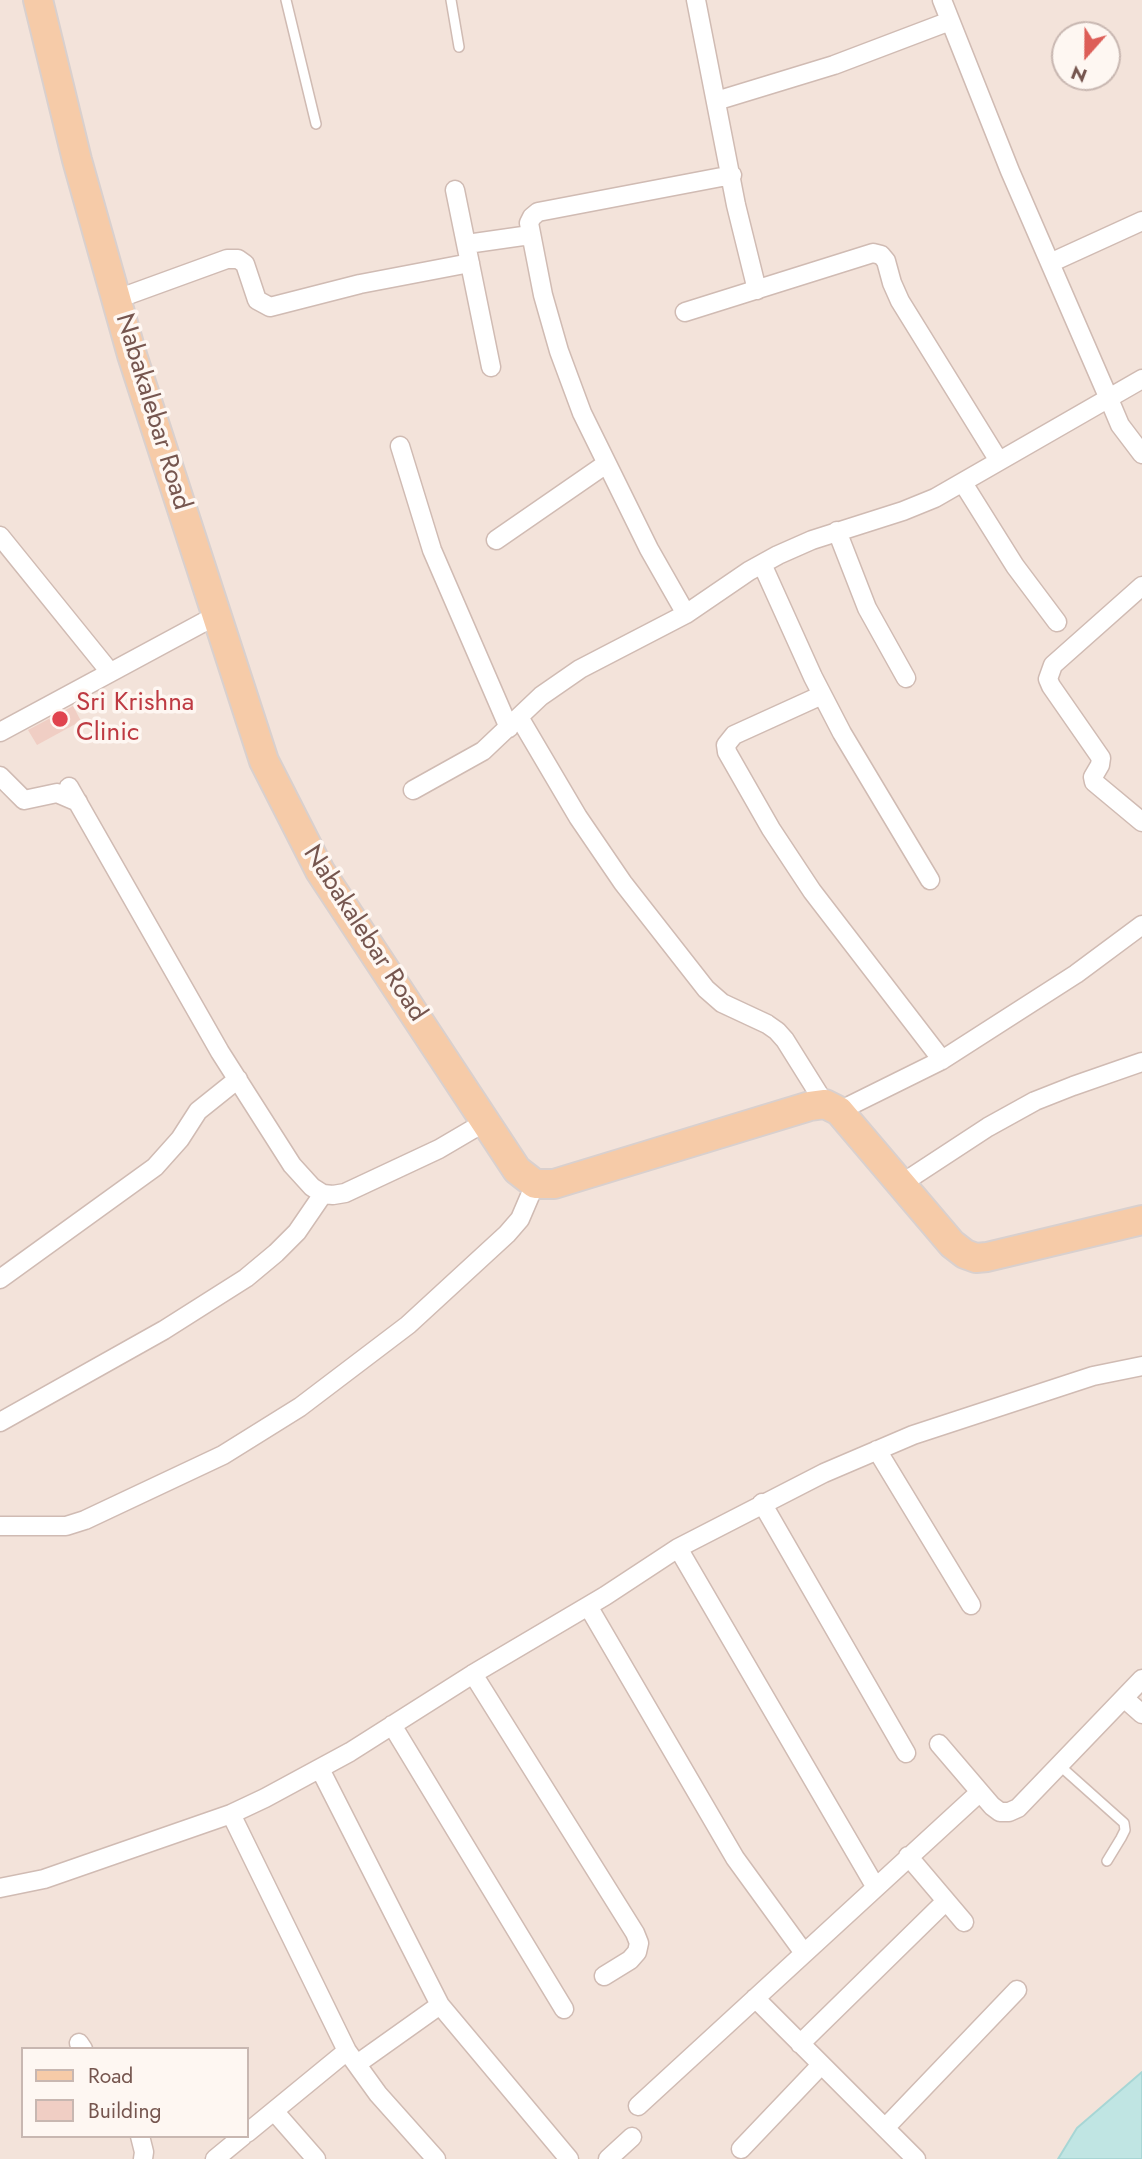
<!DOCTYPE html>
<style>
body{margin:0}
#map{position:relative;width:1142px;height:2159px;overflow:hidden;background:#fcf2eb;font-family:Jost,sans-serif}
canvas{display:block}
.legend{position:absolute;left:21px;top:2047px;width:228px;height:91px;box-sizing:border-box;background:#fef7f2;border:2px solid #c8b7b1;margin:0;padding:9px 12px;list-style:none;font-size:21px;color:#76564f}
.legend li{display:flex;align-items:center;gap:14px;height:35px}
.legend b{width:35px;border:2px solid #c8b7b1}
.north{position:absolute;left:1051px;top:21px;width:70px;height:70px;box-sizing:border-box;background:#fef7f2;border:2px solid #c8b7b1;border-radius:50%;rotate:201deg;font-size:19px;font-weight:700;line-height:28px;text-align:center;color:#76564f}
.north::after{content:'';display:block;margin:auto;width:24px;height:32px;background:#dd5e58;clip-path:polygon(50% 0,100% 100%,50% 72%,0 100%)}
</style>
<div id="map">
<canvas width="1142" height="2159"></canvas>
<ul class="legend">
<li><b style="height:9px;background:#f6cba8"></b>Road</li>
<li><b style="height:19px;background:#f0cec4"></b>Building</li>
</ul>
<div class="north">N</div>
</div>
<script>
const g = document.querySelector('canvas').getContext('2d');
g.lineJoin = 'round';
function paint(path, color) { g.fillStyle = color; g.fill(path, 'evenodd'); }
const shape = rows => new Path2D(rows.map(r => 'M' + r).join(''));
function trace(path, color, width, dash) { g.strokeStyle = color; g.lineWidth = width; g.lineCap = dash ? 'butt' : 'round'; g.setLineDash(dash || []); g.stroke(path); }
function label(font, color, halo, rows, align = 'center') {
  g.font = font + ' Jost,sans-serif'; g.lineWidth = 7; g.setLineDash([]); g.textBaseline = 'middle'; g.strokeStyle = halo; g.fillStyle = color; for (const [text, x, y, turn = 0] of rows) {
    g.save(); g.translate(x, y); g.rotate((+turn || 0) * Math.PI / 180); g.textAlign = isNaN(turn) ? turn : align; if (halo) g.strokeText(text, 0, 0); g.fillText(text, 0, 0); g.restore();
  }
}
const residential = shape([
 [0,0,1142,0,1142,2159,0,2159],
 [1065,35,1107,35,1107,77,1065,77],
 [23,2049,247,2049,247,2136,23,2136]
]);
const water = shape([
 [1142,2072,1142,2159,1058,2159,1077,2128,1142,2072]
]);
const building = shape([
 [73,706,81,721,37,745,28,730]
]);
const service = shape([
 [286,0,316,124],
 [451,0,459,47],
 [1059,1765,1124,1823,1125,1830,1121,1838,1107,1861]
]);
const minor = shape([
 [696,0,736,205,757,290],
 [942,0,1010,171,1109,399,1120,425,1142,454],
 [716,101,834,65,950,21],
 [455,190,491,367],
 [467,244,530,235],
 [1050,263,1142,221],
 [117,299,227,259,238,259,245,264,257,300,270,307,360,284,470,263],
 [685,312,873,253,881,255,886,261,892,283,900,301,999,461],
 [400,446,432,550,509,728],
 [963,483,1015,566,1057,622],
 [837,531,867,608,906,678],
 [0,536,110,672],
 [496,540,606,464],
 [762,564,813,677,842,733,930,880],
 [1142,586,1053,665,1048,679,1051,686,1101,758,1100,765,1093,777,1094,782,1142,822],
 [686,614,649,549,582,413,559,351,543,295,529,223,532,217,538,212,732,175],
 [822,695,734,735,726,745,727,752,771,829,812,891,942,1060],
 [519,717,578,817,623,883,706,989,722,1003,767,1024,777,1031,785,1040,825,1104],
 [0,732,217,615],
 [0,776,24,800,57,793,78,802],
 [69,787,220,1052,292,1165,312,1187,323,1194,333,1195,345,1193,439,1149,485,1122],
 [413,790,483,751,541,696,580,669,686,614,749,571,778,555,812,540,903,511,935,498,1142,379],
 [839,1111,942,1060,1076,974,1142,925],
 [901,1184,988,1127,1035,1101,1073,1086,1142,1062],
 [0,1279,155,1167,180,1139,198,1111,238,1079],
 [0,1422,164,1330,246,1278,276,1253,297,1232,323,1194],
 [877,1450,971,1605],
 [762,1503,906,1753],
 [0,1526,66,1526,85,1520,223,1455,300,1407,408,1325,507,1234,520,1219,535,1184],
 [678,1548,875,1886],
 [588,1606,735,1858,804,1953],
 [473,1674,635,1933,639,1943,637,1952,630,1960,604,1976],
 [1125,1699,1142,1714],
 [392,1725,564,2009],
 [939,1744,992,1806,1000,1812,1009,1812,1018,1808,1142,1679],
 [320,1769,440,2005,569,2159],
 [231,1814,347,2051,378,2094,436,2159],
 [908,1856,964,1922],
 [0,1888,44,1879,231,1814,265,1798,350,1752,473,1674,605,1596,678,1548,824,1473,913,1435,1093,1376,1142,1366],
 [755,1998,916,2159],
 [79,2043,83,2049],
 [800,2044,946,1901],
 [357,2064,440,2005],
 [638,2106,980,1792],
 [274,2111,316,2159],
 [885,2128,1017,1990],
 [247,2133,347,2051],
 [140,2136,144,2152,143,2159],
 [741,2149,821,2065],
 [215,2159,243,2136],
 [608,2159,632,2137]
]);
const primary = shape([
 [38,0,77,160,132,355,264,761,320,871,517,1170,535,1184,554,1184,810,1106,825,1104,839,1111,952,1244,965,1254,976,1258,987,1257,1142,1220]
]);
const markers = [
 [60,719,9,"#e0444e"]
];
const streetNames = [
 ["Nabakalebar Road",152,412,73],
 ["Nabakalebar Road",364,934,57]
];
const healthNames = [
 ["Sri Krishna",76,704],
 ["Clinic",76,734]
];
paint(residential, '#f3e3da');
paint(water, '#c0e5e3');
trace(water, '#a7d6d5', 2);
paint(building, '#f0cec4');
trace(service, '#d0bbb3', 12);
trace(minor, '#d0bbb3', 21);
trace(primary, '#d9d0ce', 32);
trace(service, '#fff', 9);
trace(minor, '#fff', 18);
trace(primary, '#f6cba8', 28);
for (const [x, y, r, color] of markers) { const dot = new Path2D(); dot.arc(x, y, r, 0, 2 * Math.PI); g.fillStyle = color; g.fill(dot); trace(dot, '#fef7f2', 2.5); }
label('26px', '#76564f', '#fef7f2', streetNames);
label('26px', '#be3a42', '#fef7f2', healthNames, 'left');
</script>
